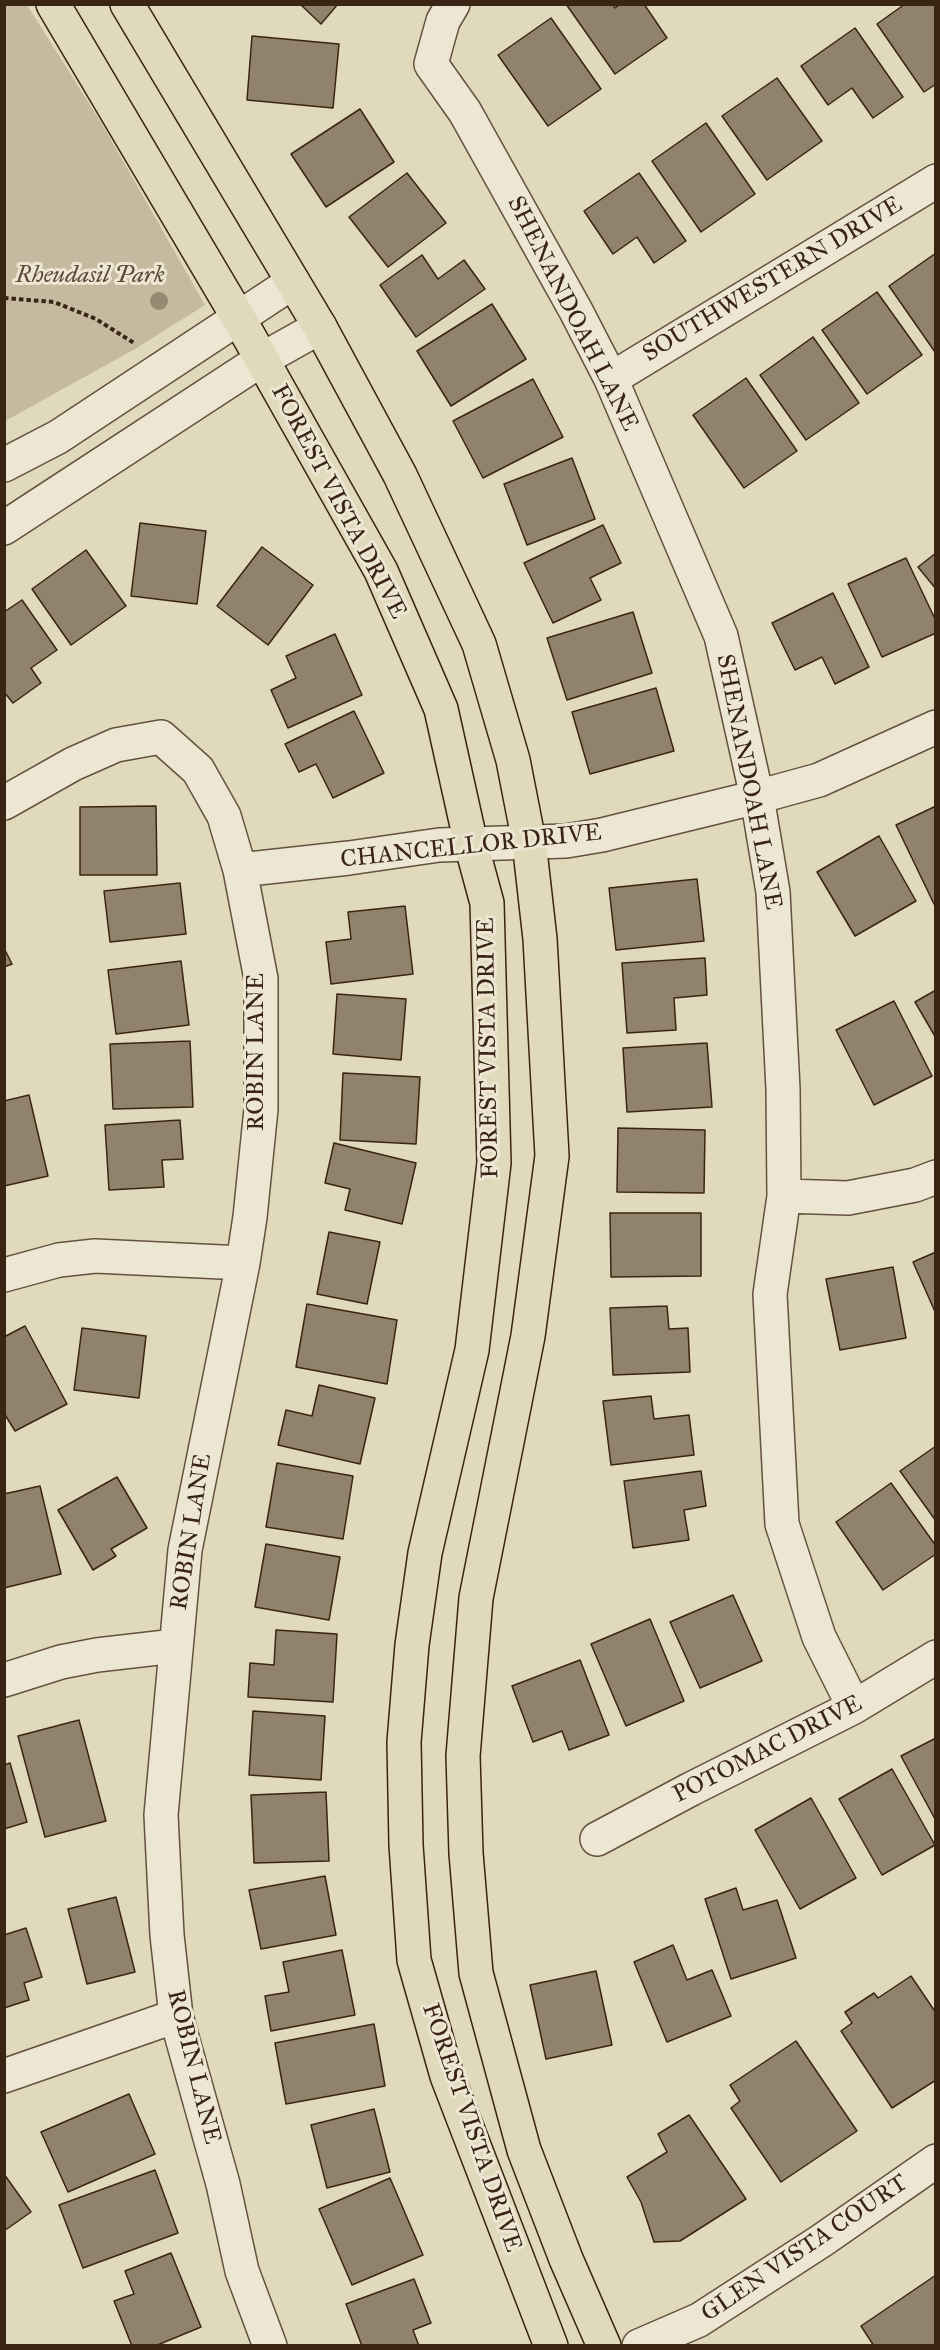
<!DOCTYPE html>
<style>
body{margin:0}
#map{position:relative;width:940px;height:2350px;overflow:hidden;background:#e1d9bb;font-family:"IM FELL Great Primer",serif}
canvas{display:block}
.frame{position:absolute;inset:0;border:6px solid #3a2414;pointer-events:none}
</style>
<div id="map">
<canvas width="940" height="2350"></canvas>
<div class="frame"></div>
</div>
<script>
const g = document.querySelector('canvas').getContext('2d');
g.lineJoin = 'round';
function paint(path, color) { g.fillStyle = color; g.fill(path, 'evenodd'); }
const shape = rows => new Path2D(rows.map(r => 'M' + r).join(''));
function trace(path, color, width, dash) { g.strokeStyle = color; g.lineWidth = width; g.lineCap = dash ? 'butt' : 'round'; g.setLineDash(dash || []); g.stroke(path); }
function label(font, color, halo, rows, align = 'center') {
  g.font = font + ' "IM FELL Great Primer",serif'; g.lineWidth = 6; g.setLineDash([]); g.textBaseline = 'middle'; g.strokeStyle = halo; g.fillStyle = color; for (const [text, x, y, turn = 0] of rows) {
    g.save(); g.translate(x, y); g.rotate((+turn || 0) * Math.PI / 180); g.textAlign = isNaN(turn) ? turn : align; if (halo) g.strokeText(text, 0, 0); g.fillText(text, 0, 0); g.restore();
  }
}
const green = shape([
 [5,4,27,5,102,124,205,305,135,349,5,421]
]);
const building = shape([
 [300,4,338,4,321,24,300,4],
 [566,4,613,4,615,8,620,4,644,4,667,38,615,74,566,4],
 [905,4,936,4,936,84,924,92,877,24,905,4],
 [551,18,601,89,548,126,498,55,551,18],
 [855,28,903,97,873,118,852,88,828,105,801,66,855,28],
 [252,36,339,44,333,108,247,100,252,36],
 [777,78,822,141,767,180,722,116,777,78],
 [360,109,394,162,326,207,291,154,360,109],
 [706,123,755,194,701,232,652,161,706,123],
 [407,173,446,223,388,267,349,217,407,173],
 [639,173,686,241,654,263,637,237,613,254,584,211,639,173],
 [936,253,936,352,935,352,889,286,936,253],
 [422,255,438,279,464,260,485,289,416,337,380,285,422,255],
 [877,292,922,355,867,394,822,330,877,292],
 [492,304,526,359,451,406,417,351,492,304],
 [813,337,859,403,806,440,760,375,813,337],
 [746,378,797,451,744,488,693,415,746,378],
 [533,379,563,437,483,478,453,421,533,379],
 [572,458,595,519,527,545,504,484,572,458],
 [140,523,206,531,197,604,131,596,140,523],
 [603,525,621,563,590,578,601,600,553,623,524,563,603,525],
 [262,547,313,585,268,645,217,606,262,547],
 [86,550,126,606,71,645,32,589,86,550],
 [936,553,936,589,918,567,936,553],
 [906,558,936,621,936,633,882,657,848,584,906,558],
 [833,593,869,667,835,684,822,657,795,670,772,623,833,593],
 [22,600,57,650,31,668,41,683,13,703,4,692,4,612,22,600],
 [633,612,652,673,567,700,547,638,633,612],
 [335,634,362,695,288,728,271,690,296,678,286,656,335,634],
 [656,688,674,751,590,774,572,712,656,688],
 [354,711,384,773,333,798,316,764,299,772,285,744,354,711],
 [156,806,157,875,80,875,80,807,156,806],
 [936,806,936,904,934,904,896,825,936,806],
 [879,836,916,901,855,936,817,872,879,836],
 [697,879,704,941,616,950,609,888,697,879],
 [180,883,186,934,110,942,104,891,180,883],
 [405,906,413,974,331,984,326,942,351,939,348,912,405,906],
 [4,948,12,964,4,967,4,948],
 [705,958,707,995,674,998,676,1030,627,1033,622,963,705,958],
 [181,961,189,1025,116,1034,108,970,181,961],
 [936,990,936,1038,915,1002,936,990],
 [337,994,406,999,401,1060,333,1054,337,994],
 [894,1001,932,1076,874,1105,836,1030,894,1001],
 [190,1041,193,1107,113,1109,110,1044,190,1041],
 [707,1043,712,1107,627,1112,623,1048,707,1043],
 [343,1073,420,1077,416,1144,340,1140,343,1073],
 [29,1095,48,1176,4,1186,4,1101,29,1095],
 [180,1120,183,1159,162,1160,164,1187,109,1190,105,1125,180,1120],
 [618,1128,705,1130,704,1193,617,1192,618,1128],
 [334,1143,416,1163,402,1224,345,1210,350,1189,325,1183,334,1143],
 [610,1213,701,1213,701,1276,611,1277,610,1213],
 [329,1232,380,1242,367,1304,317,1294,329,1232],
 [936,1252,936,1314,913,1262,936,1252],
 [893,1267,906,1338,840,1350,826,1279,893,1267],
 [307,1304,397,1320,387,1384,296,1367,307,1304],
 [667,1306,669,1329,688,1328,690,1372,613,1375,610,1308,667,1306],
 [25,1326,67,1404,15,1431,4,1413,4,1337,25,1326],
 [82,1328,146,1336,139,1398,74,1390,82,1328],
 [319,1385,375,1398,360,1464,278,1445,286,1410,312,1416,319,1385],
 [651,1396,654,1419,689,1415,694,1455,611,1465,603,1401,651,1396],
 [936,1446,936,1521,900,1471,936,1446],
 [277,1463,353,1476,343,1539,266,1527,277,1463],
 [701,1471,706,1506,684,1510,689,1540,633,1548,624,1481,701,1471],
 [117,1477,147,1528,111,1549,116,1556,93,1570,58,1510,117,1477],
 [891,1483,936,1546,936,1554,883,1590,836,1522,891,1483],
 [40,1486,61,1574,4,1588,4,1494,40,1486],
 [266,1544,340,1557,329,1620,255,1607,266,1544],
 [733,1595,762,1661,700,1688,670,1622,733,1595],
 [650,1619,684,1701,626,1726,591,1644,650,1619],
 [276,1630,337,1634,333,1702,248,1697,250,1663,274,1665,276,1630],
 [580,1660,609,1735,569,1750,562,1731,533,1742,512,1686,580,1660],
 [253,1711,325,1716,321,1780,249,1775,253,1711],
 [79,1720,106,1821,45,1837,18,1736,79,1720],
 [936,1738,936,1821,901,1756,936,1738],
 [10,1763,27,1822,4,1829,4,1765,10,1763],
 [892,1769,935,1845,882,1875,839,1799,892,1769],
 [326,1792,329,1861,254,1863,251,1795,326,1792],
 [811,1798,856,1878,800,1909,755,1830,811,1798],
 [325,1876,336,1935,261,1949,249,1890,325,1876],
 [736,1888,743,1910,777,1900,796,1958,731,1979,705,1899,736,1888],
 [116,1897,135,1972,87,1984,68,1909,116,1897],
 [26,1928,42,1977,24,1983,29,2000,4,2008,4,1935,26,1928],
 [673,1945,687,1980,712,1970,731,2016,667,2042,634,1962,673,1945],
 [342,1950,355,2015,271,2031,265,1996,289,1992,283,1962,342,1950],
 [596,1971,612,2045,546,2059,530,1985,596,1971],
 [911,1976,936,2013,936,2080,892,2108,841,2031,852,2023,845,2012,874,1993,878,1998,911,1976],
 [374,2024,385,2086,286,2104,275,2043,374,2024],
 [796,2041,857,2131,781,2182,731,2108,740,2101,730,2085,796,2041],
 [129,2094,155,2154,68,2192,41,2132,129,2094],
 [374,2109,390,2172,327,2188,311,2125,374,2109],
 [689,2115,746,2199,680,2241,654,2242,641,2202,627,2177,667,2152,658,2134,689,2115],
 [155,2170,178,2233,83,2268,59,2205,155,2170],
 [4,2174,31,2212,4,2231,4,2174],
 [390,2178,423,2255,352,2285,319,2209,390,2178],
 [171,2253,201,2327,155,2346,132,2346,114,2301,134,2294,125,2271,171,2253],
 [936,2275,936,2346,874,2346,861,2326,936,2275],
 [414,2279,431,2323,413,2330,419,2346,362,2346,346,2304,414,2279]
]);
const path = shape([
 [4,298,54,302,96,319,134,343]
]);
const minor = shape([
 [453,4,443,21,431,64,465,112,576,311,611,379,721,636,757,797,773,892,783,1089,784,1196,770,1294,782,1524,819,1637,854,1707],
 [611,379,936,181],
 [4,465,58,437,293,282],
 [4,528,261,360,320,327],
 [4,803,73,764,116,745,161,737,198,770,224,816,240,870,261,979,261,1109,250,1217,243,1263,185,1550,161,1815,167,1935,176,2016,223,2184,242,2271,270,2346],
 [240,870,349,858,439,845,566,841,602,835,757,797,819,780,936,727],
 [784,1196,848,1198,915,1185,936,1177],
 [4,1275,59,1260,95,1256,243,1263],
 [4,1680,61,1662,97,1655,175,1646],
 [597,1839,691,1789,854,1707,936,1657],
 [4,2076,176,2016],
 [639,2346,699,2320,821,2241,936,2161]
]);
const major = shape([
 [53,4,238,317,381,571,441,709,471,844,487,903,494,1163,472,1350,425,1553,412,1645,404,1742,406,1845,414,1960,447,2076,551,2346],
 [127,4,320,327,400,475,479,644,513,760,529,842,540,939,552,1156,528,1336,476,1598,463,1756,466,1853,476,1973,524,2150,566,2259,604,2346]
]);
const trees = [
 [159,301]
];
const parkNames = [
 ["Rheudasil Park",90,276]
];
const streetNames = [
 ["SOUTHWESTERN DRIVE",773,280,-31],
 ["SHENANDOAH LANE",572,314,63],
 ["FOREST VISTA DRIVE",338,502,62],
 ["SHENANDOAH LANE",748,782,79],
 ["CHANCELLOR DRIVE",471,847,-6],
 ["FOREST VISTA DRIVE",489,1048,-91],
 ["ROBIN LANE",257,1052,-90],
 ["ROBIN LANE",192,1532,-81],
 ["POTOMAC DRIVE",768,1750,-27],
 ["ROBIN LANE",193,2067,76],
 ["FOREST VISTA DRIVE",471,2128,71],
 ["GLEN VISTA COURT",805,2249,-34]
];
paint(green, '#c5ba9f');
paint(building, '#91826b');
trace(building, '#3a2414', 1.5);
trace(minor, '#64513e', 36);
trace(major, '#3a2414', 36);
trace(path, '#3a2414', 4, [4.5, 3]);
trace(minor, '#ece6d3', 33);
trace(major, '#e1d9bb', 33);
g.fillStyle = '#988a72';
for (const [x, y] of trees) { g.beginPath(); g.arc(x, y, 9, 0, 2 * Math.PI); g.fill(); }
label('italic 24px', '#5d4a37', '#ece6d3', parkNames);
label('24px', '#3a2414', '#ece6d3', streetNames);
</script>
